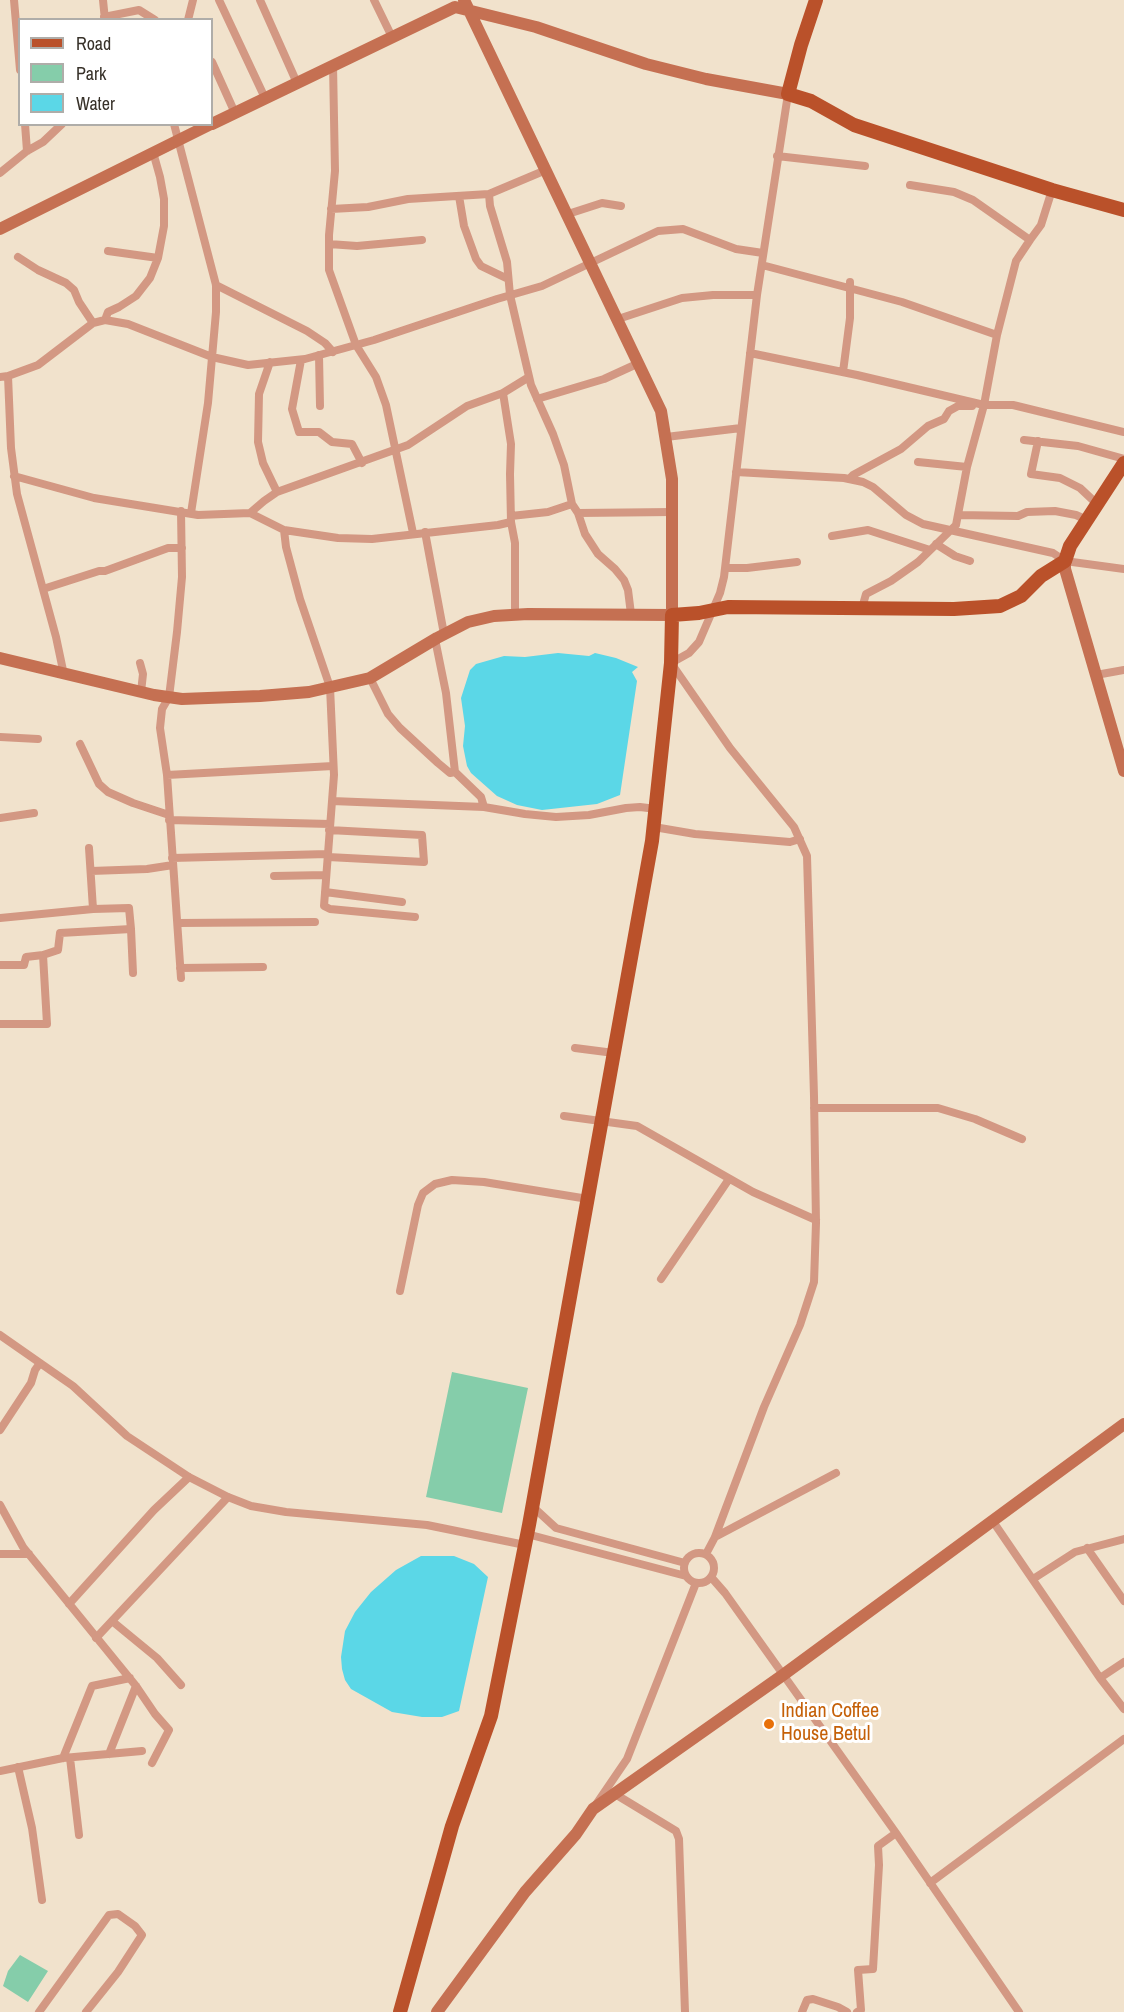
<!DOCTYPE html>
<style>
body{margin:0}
#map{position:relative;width:1124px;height:2012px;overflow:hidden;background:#f1e2cc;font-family:"Archivo Narrow",sans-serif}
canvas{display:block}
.legend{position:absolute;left:18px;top:18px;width:195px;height:108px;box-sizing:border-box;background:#fff;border:2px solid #afada9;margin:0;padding:8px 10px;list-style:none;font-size:18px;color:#373129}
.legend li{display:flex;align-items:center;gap:12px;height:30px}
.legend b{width:30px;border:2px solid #afada9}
</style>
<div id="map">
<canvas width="1124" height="2012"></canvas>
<ul class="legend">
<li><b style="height:8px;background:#ba512a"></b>Road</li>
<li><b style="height:16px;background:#85cdaa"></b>Park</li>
<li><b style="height:16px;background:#5bd7e7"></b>Water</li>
</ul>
</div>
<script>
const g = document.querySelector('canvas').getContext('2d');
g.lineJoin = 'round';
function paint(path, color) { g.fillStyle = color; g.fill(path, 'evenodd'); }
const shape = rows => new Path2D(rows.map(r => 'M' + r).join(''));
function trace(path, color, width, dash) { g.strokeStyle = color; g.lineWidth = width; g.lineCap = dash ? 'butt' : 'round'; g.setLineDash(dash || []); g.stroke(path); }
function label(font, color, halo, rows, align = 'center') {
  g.font = font + ' "Archivo Narrow",sans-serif'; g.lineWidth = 6; g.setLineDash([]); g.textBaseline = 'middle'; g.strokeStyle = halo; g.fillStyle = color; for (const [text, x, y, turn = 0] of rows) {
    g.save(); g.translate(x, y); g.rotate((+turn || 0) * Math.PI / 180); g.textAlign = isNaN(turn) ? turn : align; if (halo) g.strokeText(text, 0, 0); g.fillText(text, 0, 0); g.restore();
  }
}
const green = shape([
 [452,1372,528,1388,502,1513,426,1497],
 [20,1955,48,1971,28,2002,3,1986,8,1971]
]);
const water = shape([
 [558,653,589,656,595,653,616,658,638,667,632,672,637,681,620,795,597,804,542,810,517,805,497,796,471,773,467,766,463,746,465,726,461,698,470,670,476,664,504,656,525,657],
 [421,1556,454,1556,474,1564,488,1577,459,1711,442,1717,422,1717,392,1712,351,1689,345,1680,342,1669,341,1657,345,1631,355,1612,371,1592,396,1570]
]);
const street = shape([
 [14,0,20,70],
 [103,0,105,20],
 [219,0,265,98],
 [260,0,297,83],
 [374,0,392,37],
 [104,17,139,10,155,20],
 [188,20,193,0],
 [212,62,235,113],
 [333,65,335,171,329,235,329,270,356,345,376,377,386,405,413,533],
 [25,124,27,151],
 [174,124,216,285,216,312,208,403,191,513],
 [777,156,865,166],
 [546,170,489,194,490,206,507,262,510,295,531,385,553,434,564,465,572,504,578,513,585,534,598,554,615,569,624,580,628,590,631,614],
 [0,173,27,151,43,142,62,124],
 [459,196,464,226,476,259,481,266,508,279],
 [331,209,368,207,408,199,489,194],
 [568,214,602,203,621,206],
 [1030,240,1041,225,1052,190],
 [329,244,357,246,422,240],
 [108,251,158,258],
 [18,257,38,270,66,283,74,290,79,302,93,323],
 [762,265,902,302,997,335],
 [216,285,307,331,325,343,333,352],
 [618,319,682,298,713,295,757,295],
 [105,320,108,312,119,307,136,296,150,278,158,258,164,226,164,199,160,177,153,152],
 [750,353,857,375,984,405,1013,405,1124,432],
 [319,355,320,406],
 [301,360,292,409,299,432,319,432,332,442,352,444,362,463],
 [270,362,259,394,258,442,263,463,277,492],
 [843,372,850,318,850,282],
 [8,376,11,448,17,494,56,637,64,675],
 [0,377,8,376,38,365,93,323,105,320,128,324,212,357,248,365,305,359,374,340,497,299,542,286,658,231,683,229,736,249,763,253],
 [503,393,511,444,510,474,511,522,515,543,515,615],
 [537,399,604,379,639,363],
 [666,437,741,428],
 [1024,440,1078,446,1124,459],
 [1038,441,1031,474,1060,478,1080,488,1097,504],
 [918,462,967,467],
 [736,472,844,478,863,482,873,487,906,515,923,524,1053,553,1065,561,1124,569],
 [14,476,94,498,198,515,250,513,284,530,338,538,372,539,498,525,511,522],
 [849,479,853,475,901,449,928,426,944,419,949,411,958,406,972,406],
 [250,513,264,501,277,492,408,445,467,406,503,393,529,377],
 [578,513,672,512],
 [958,515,1018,516,1027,512,1055,511,1076,515,1087,520],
 [511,516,548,512,572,504],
 [284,530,286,547,300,599,330,687,334,775,324,906,330,909,415,917],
 [425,532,444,634],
 [832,536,868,530,930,550],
 [936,544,955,556,970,561],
 [726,568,747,568,797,562],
 [43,589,99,571,105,571,168,548,182,548],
 [862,608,866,594,891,581,918,562,956,525,967,467,984,405,997,335,1016,261,1030,240,973,200,954,192,910,185],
 [435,639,446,693,455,772,481,797,484,807],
 [140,663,143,674,141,692],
 [1096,675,1124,670],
 [370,678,388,714,400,728,438,763,450,773,455,772],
 [0,737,38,739],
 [80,744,99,784,108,792,133,803,169,815],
 [167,775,333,766],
 [332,801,484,807,525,814,556,817,589,815,626,808,640,807,656,809],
 [0,818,34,813],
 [169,820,330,824],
 [654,827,695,834,790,842,800,839],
 [89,848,93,909],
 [328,857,424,862,422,835,329,830],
 [172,858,328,854],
 [91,871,147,869,173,865],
 [274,876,326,875],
 [325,892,402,902],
 [0,918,93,909,129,908,131,929],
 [178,923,315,922],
 [0,965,24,965,26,957,43,955,58,950,60,933,131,929,133,973],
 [180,968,263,967],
 [181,978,167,775,160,728,162,709,169,697,177,632,182,577,181,511],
 [0,1024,47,1024,43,955],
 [575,1048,614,1053],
 [814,1108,938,1108,975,1119,1022,1139],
 [564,1116,637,1126,753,1192,816,1220],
 [661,1279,729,1179],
 [400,1291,418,1205,423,1193,435,1184,452,1180,484,1182,588,1199],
 [0,1335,73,1386,127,1436,189,1477,228,1497,251,1506,286,1512,427,1525,525,1545],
 [0,1430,31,1383,35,1370,40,1363],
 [0,1505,23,1547,136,1686,155,1714,169,1730,152,1763],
 [532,1506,556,1528,685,1563],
 [992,1520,1100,1678,1124,1709],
 [527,1534,686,1576],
 [715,1537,836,1473],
 [1087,1548,1124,1601],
 '684 1568a15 15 0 1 1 30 0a15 15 0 1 1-30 0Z',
 [0,1554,29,1554],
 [706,1554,715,1537,764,1407,800,1325,814,1282,816,1223,814,1096,807,856,794,827,730,748,671,663,689,653,699,642,720,593,724,577,757,295,788,94],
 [711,1577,725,1593,896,1833,1019,2012],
 [1033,1579,1075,1552,1124,1539],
 [69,1604,154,1510,189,1477],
 [112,1621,157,1658,181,1685],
 [96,1638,228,1497],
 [1100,1678,1124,1662],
 [109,1754,136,1686],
 [63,1758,92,1686,130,1678],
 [70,1758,79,1835],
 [18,1767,32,1828,42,1900],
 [0,1771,63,1758,142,1751],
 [615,1794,676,1831,679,1839,685,2012],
 [597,1803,627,1759,696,1583],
 [930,1883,1124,1739],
 [39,2012,109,1915,118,1914,135,1926,142,1935,118,1972,86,2012],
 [802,2012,807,2000,813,1999,838,2007,847,2012],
 [857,2012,861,2010,858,1970,873,1969,879,1865,878,1846,896,1833]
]);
const secondary = shape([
 [212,124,455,7,536,27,646,64,706,79,788,94],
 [0,229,211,124],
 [1065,561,1065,569,1124,771],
 [0,658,154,695,182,699,260,696,309,692,370,678,437,638,468,622,494,616,528,614,672,615,672,479,661,411,464,0],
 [437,2012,525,1892,576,1834,593,1809,783,1675,1124,1424]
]);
const primary = shape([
 [816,0,801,45,788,94,811,101,854,125,1052,190,1124,210],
 [400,2012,452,1826,491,1716,529,1525,652,841,671,663,672,615,699,613,728,607,954,609,1000,606,1021,596,1041,576,1065,561,1070,546,1124,463]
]);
const markers = [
 [769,1724,6,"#e8710a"]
];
const foodNames = [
 ["Indian Coffee",781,1712],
 ["House Betul",781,1735]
];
paint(green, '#85cdaa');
paint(water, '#5bd7e7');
trace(street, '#d39883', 8);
trace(secondary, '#c57052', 12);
trace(primary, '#ba512a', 14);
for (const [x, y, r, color] of markers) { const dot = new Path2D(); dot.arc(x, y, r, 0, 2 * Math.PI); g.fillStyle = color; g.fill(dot); trace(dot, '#fff', 2); }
label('20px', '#c56008', '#fff', foodNames, 'left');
</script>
